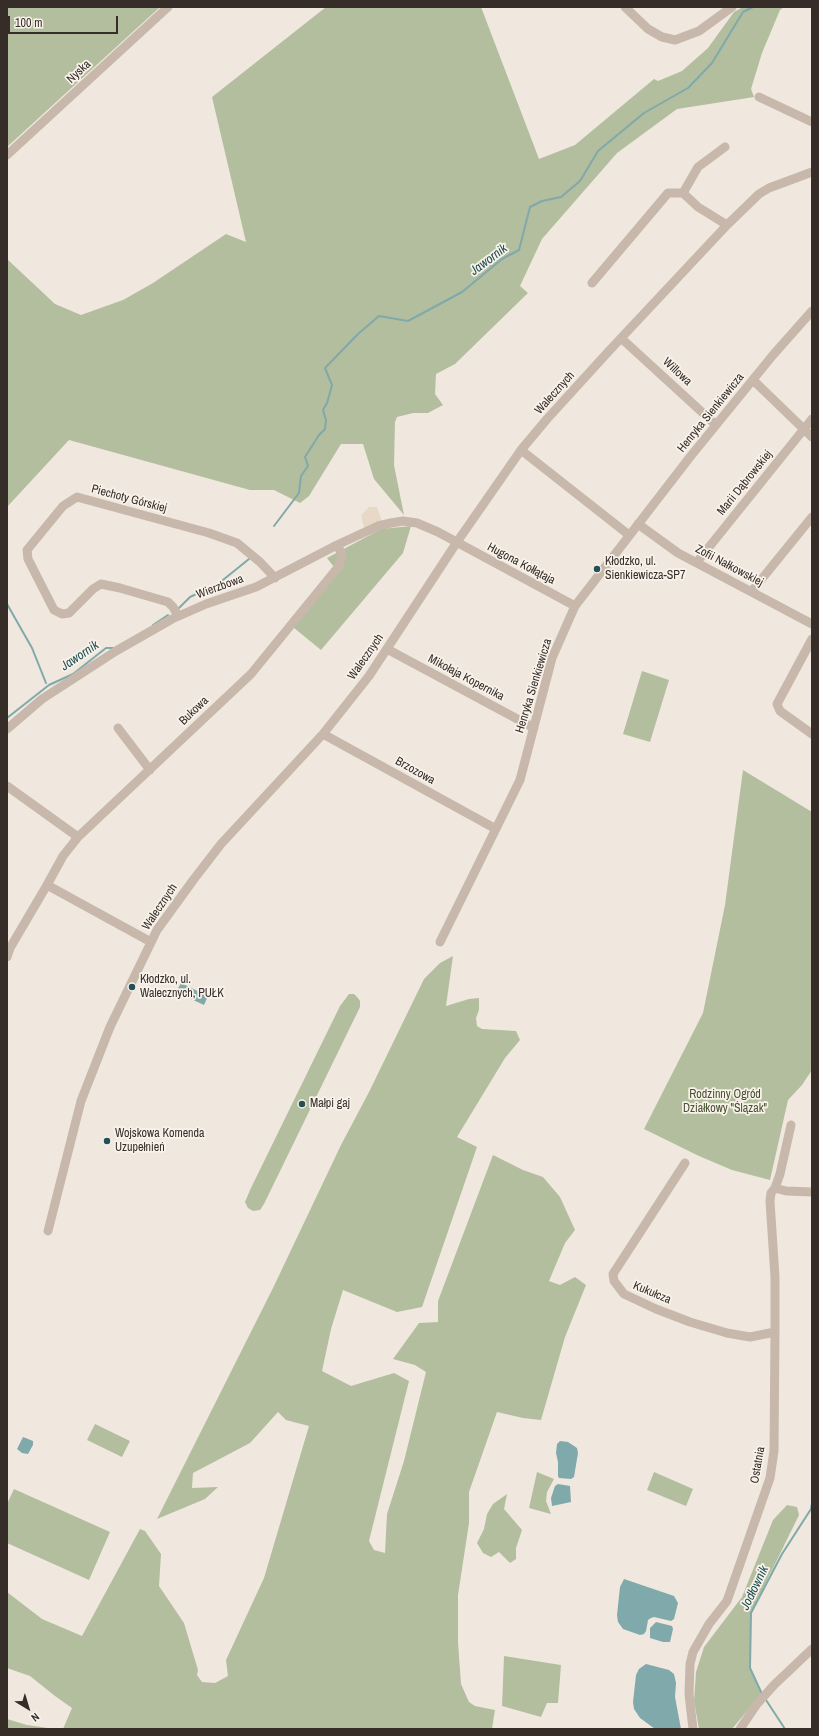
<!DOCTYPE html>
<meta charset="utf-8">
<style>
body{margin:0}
#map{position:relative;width:819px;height:1736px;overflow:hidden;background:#f0e8de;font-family:"Archivo Narrow",sans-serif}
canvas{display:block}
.frame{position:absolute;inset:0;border:8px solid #362d29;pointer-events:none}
.north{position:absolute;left:8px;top:1688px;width:40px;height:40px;-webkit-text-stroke:3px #f8f2ea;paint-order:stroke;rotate:142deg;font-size:11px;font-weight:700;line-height:16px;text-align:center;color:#362d29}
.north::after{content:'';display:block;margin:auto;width:14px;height:18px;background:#362d29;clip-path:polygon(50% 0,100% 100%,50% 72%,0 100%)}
.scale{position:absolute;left:8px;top:16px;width:110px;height:18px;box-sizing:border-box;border:2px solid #362d29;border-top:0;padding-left:5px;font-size:12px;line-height:14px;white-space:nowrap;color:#362d29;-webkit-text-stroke:3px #f8f2ea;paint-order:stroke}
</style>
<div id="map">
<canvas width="819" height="1736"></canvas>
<div class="frame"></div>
<div class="north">N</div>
<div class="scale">100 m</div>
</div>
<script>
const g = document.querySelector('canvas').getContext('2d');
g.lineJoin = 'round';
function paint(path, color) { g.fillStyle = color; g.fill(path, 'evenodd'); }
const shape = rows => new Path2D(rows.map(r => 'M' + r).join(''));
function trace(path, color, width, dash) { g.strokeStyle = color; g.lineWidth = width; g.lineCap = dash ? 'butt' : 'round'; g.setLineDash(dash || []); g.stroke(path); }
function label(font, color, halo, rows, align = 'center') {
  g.font = font + ' "Archivo Narrow",sans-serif'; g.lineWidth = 3.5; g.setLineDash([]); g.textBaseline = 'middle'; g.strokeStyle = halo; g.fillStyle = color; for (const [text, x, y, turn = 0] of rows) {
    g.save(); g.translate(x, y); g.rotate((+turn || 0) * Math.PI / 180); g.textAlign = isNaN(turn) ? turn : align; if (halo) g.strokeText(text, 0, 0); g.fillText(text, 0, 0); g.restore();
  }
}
const green = shape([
 [7,7,160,7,7,147],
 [326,7,481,7,539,159,575,145,654,79,658,81,682,71,708,48,734,12,743,7,784,7,780,10,762,53,751,89,754,97,677,109,617,153,542,239,520,286,528,293,455,364,436,374,435,394,443,405,428,413,413,413,397,417,395,422,394,465,404,515,374,479,363,444,341,444,309,496,300,503,274,490,250,490,69,440,7,507,7,259,55,304,81,315,123,300,153,283,226,234,246,242,212,97],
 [411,526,403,553,321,650,288,623,334,567,327,558,381,529],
 [642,671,669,680,650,742,623,734],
 [743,770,812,812,812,1070,802,1085,788,1100,770,1180,732,1170,699,1156,644,1129,703,1013,725,905],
 [453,956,446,1006,469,999,479,998,479,1010,476,1018,477,1026,482,1029,516,1031,520,1040,505,1058,457,1137,477,1147,422,1307,397,1312,343,1290,331,1329,322,1371,351,1386,394,1373,409,1381,369,1541,374,1550,385,1553,387,1514,404,1461,426,1372,415,1365,393,1359,419,1323,438,1322,438,1301,493,1155,523,1170,543,1177,560,1197,575,1230,565,1243,549,1281,560,1285,575,1277,586,1285,565,1337,541,1420,523,1418,497,1412,469,1492,469,1523,458,1595,458,1642,461,1684,469,1702,475,1706,495,1710,492,1729,63,1729,72,1708,55,1696,30,1676,7,1668,7,1592,42,1619,82,1636,140,1529,145,1531,161,1554,159,1586,184,1623,198,1670,197,1675,202,1682,215,1683,228,1676,226,1660,264,1578,309,1426,286,1420,278,1412,250,1443,193,1473,192,1488,218,1487,205,1499,157,1519,273,1288,341,1145,369,1092,424,979,440,963],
 [349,994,354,994,358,998,360,1001,360,1007,264,1204,260,1210,253,1211,248,1208,245,1202,250,1190,340,1006],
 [95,1424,130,1441,122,1457,87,1440],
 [537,1472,554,1479,547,1492,546,1501,551,1514,529,1508],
 [654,1472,693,1489,686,1506,647,1490],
 [14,1489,110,1532,89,1580,7,1543,7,1504],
 [507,1494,504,1509,522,1530,516,1548,516,1559,510,1563,499,1552,491,1557,483,1553,477,1543,484,1529,487,1514,493,1504],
 [787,1505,797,1507,799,1515,751,1613,750,1668,762,1693,732,1729,699,1729,694,1701,696,1672,704,1647,742,1597,773,1520],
 [504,1656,561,1665,558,1703,547,1703,541,1717,502,1706],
 [7,1719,27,1725,55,1729,7,1729]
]);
const plaza = shape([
 [369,507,377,507,383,524,365,532,361,515]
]);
const water = shape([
 [181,983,208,996,204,1005,176,992],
 [23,1437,33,1441,33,1445,28,1454,22,1453,17,1449],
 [560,1441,568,1442,577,1448,578,1453,574,1477,571,1479,559,1478,558,1476,558,1462,556,1453,557,1444],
 [558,1484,570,1486,571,1502,552,1506,551,1498,555,1486],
 [624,1579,674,1596,678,1603,674,1619,671,1621,654,1617,651,1618,648,1620,646,1631,644,1634,640,1635,623,1629,618,1622,617,1615,620,1587],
 [656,1622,672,1626,673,1629,670,1642,663,1642,650,1638,650,1628],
 [646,1664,669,1670,674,1674,676,1683,675,1697,681,1729,655,1729,640,1718,634,1709,633,1702,636,1675,639,1669]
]);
const stream = shape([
 [274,526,299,493,301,476,308,466,305,457,319,435,325,429,326,420,323,410,327,403,332,385,325,368,358,334,379,316,408,321,462,292,502,259,519,250,530,207,542,201,561,197,580,181,598,151,644,113,688,88,712,63,743,12,753,7],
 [7,604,32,648,46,683],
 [179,608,190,597,218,584,249,559],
 [153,625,168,615],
 [7,718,49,685,73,674,106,648,113,648],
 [762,1694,750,1668,751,1613,782,1554,811,1509,812,1503],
 [766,1700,785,1729]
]);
const minor = shape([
 [625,7,648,29,662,37,675,40,699,31,732,7],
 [759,97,812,122],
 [7,155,168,7],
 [683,193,698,167,725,147],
 [592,283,668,193,683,193,698,207,727,225],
 [621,338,716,425],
 [753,380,812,437],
 [521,450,629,535],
 [638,524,678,553,812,624],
 [697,562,812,419],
 [752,591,812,517],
 [178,616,173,607,168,602,120,588,101,584,93,589,69,613,62,614,54,610,28,559,27,550,63,506,77,497,209,533,237,543,260,562,275,578],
 [812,639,777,704,780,711,812,734],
 [387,649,534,728],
 [118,728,150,770],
 [7,729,42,699,116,651,172,619,206,604,256,587,337,545,378,526,391,523,403,521,417,523,438,532,575,606],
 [323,734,496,829],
 [7,786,78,837],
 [47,885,63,856,78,837,251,674,339,566,342,554,337,545],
 [440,942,520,780,552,658,575,606,690,457,773,355,812,311],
 [7,957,10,948,47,885,151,942],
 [791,1125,780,1174,775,1188,786,1191,812,1192],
 [685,1163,613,1274,614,1281,624,1294,656,1309,690,1322,727,1333,750,1337,775,1332],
 [48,1231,81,1101,110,1027,157,930,194,879,221,844,323,734,369,676,457,542,521,450,547,419,608,352,727,225,759,194,769,188,812,172],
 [693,1729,689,1694,690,1664,693,1652,709,1624,727,1601,770,1478,774,1451,775,1332,775,1277,770,1201,771,1193,775,1188],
 [740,1729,757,1704,774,1685,812,1649]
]);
const markers = [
 [597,569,4,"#225054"],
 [132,987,4,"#225054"],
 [302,1104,4,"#225054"],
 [107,1141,4,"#225054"]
];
const streetNames = [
 ["Nyska",79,72,-43],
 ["Willowa",677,372,43],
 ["Walecznych",555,393,-48],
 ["Henryka Sienkiewicza",711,413,-51],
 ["Marii Dąbrowskiej",745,483,-51],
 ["Piechoty Górskiej",129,499,15],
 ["Hugona Kołłątaja",521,564,28],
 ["Zofii Nałkowskiej",729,566,28],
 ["Wierzbowa",220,587,-20],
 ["Walecznych",366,657,-55],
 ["Mikołaja Kopernika",466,678,28],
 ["Henryka Sienkiewicza",534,686,-73],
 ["Bukowa",194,711,-44],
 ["Brzozowa",415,771,29],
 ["Walecznych",160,907,-56],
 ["Kukułcza",652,1293,23],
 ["Ostatnia",758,1465,-80]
];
const poiNames = [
 ["Kłodzko, ul.",605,562],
 ["Sienkiewicza-SP7",605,576],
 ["Kłodzko, ul.",140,980],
 ["Walecznych, PUŁK",140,994],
 ["Małpi gaj",310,1104],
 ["Wojskowa Komenda",115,1134],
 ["Uzupełnień",115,1148]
];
const parkNames = [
 ["Rodzinny Ogród",725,1095],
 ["Działkowy \"Ślązak\"",725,1109]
];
const waterNames = [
 ["Jawornik",489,260,-37],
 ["Jawornik",80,656,-34],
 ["Jodłownik",755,1588,-64]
];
paint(green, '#b3be9f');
paint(plaza, '#e7d9c6');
paint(water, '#7fa9ab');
trace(stream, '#7fa9ab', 2);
trace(minor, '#c7b8ab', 9);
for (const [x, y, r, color] of markers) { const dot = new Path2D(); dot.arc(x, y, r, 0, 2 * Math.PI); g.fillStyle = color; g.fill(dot); trace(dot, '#f8f2ea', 1.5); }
label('12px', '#362d29', '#f8f2ea', streetNames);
label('12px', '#362d29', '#f8f2ea', poiNames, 'left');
label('12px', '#45522f', '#f8f2ea', parkNames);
label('italic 13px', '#225054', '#f8f2ea', waterNames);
</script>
